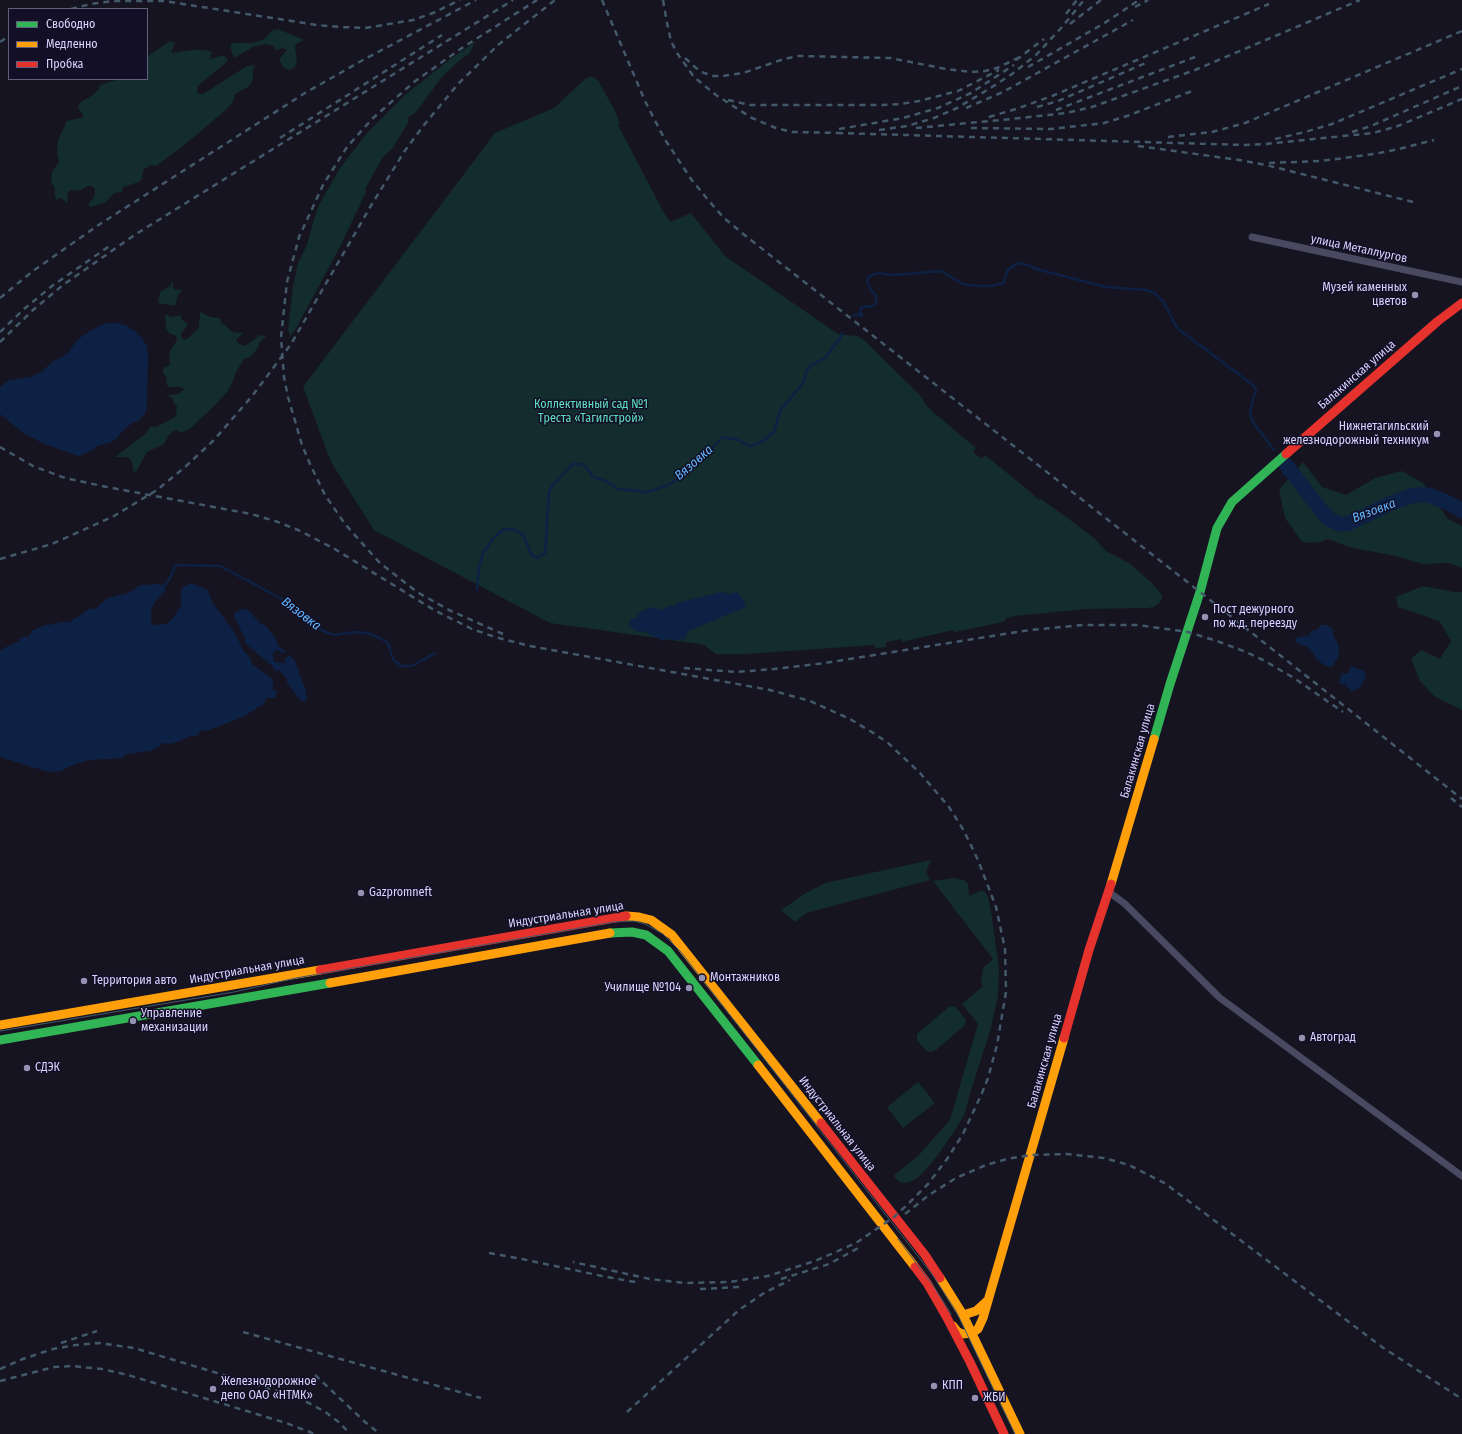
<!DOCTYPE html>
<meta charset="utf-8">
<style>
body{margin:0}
#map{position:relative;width:1462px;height:1434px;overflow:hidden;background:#161421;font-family:"Fira Sans Condensed",sans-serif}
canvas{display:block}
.legend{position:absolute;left:8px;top:8px;width:140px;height:72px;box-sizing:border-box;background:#130f26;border:1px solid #625e7d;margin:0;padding:5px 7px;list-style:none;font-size:12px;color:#d9d4ff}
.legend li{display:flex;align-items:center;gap:8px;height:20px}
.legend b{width:20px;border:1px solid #625e7d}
</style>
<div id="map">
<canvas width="1462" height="1434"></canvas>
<ul class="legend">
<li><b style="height:5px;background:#30b455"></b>Свободно</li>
<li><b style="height:5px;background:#ff9f0a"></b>Медленно</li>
<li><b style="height:5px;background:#e5322d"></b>Пробка</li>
</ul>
</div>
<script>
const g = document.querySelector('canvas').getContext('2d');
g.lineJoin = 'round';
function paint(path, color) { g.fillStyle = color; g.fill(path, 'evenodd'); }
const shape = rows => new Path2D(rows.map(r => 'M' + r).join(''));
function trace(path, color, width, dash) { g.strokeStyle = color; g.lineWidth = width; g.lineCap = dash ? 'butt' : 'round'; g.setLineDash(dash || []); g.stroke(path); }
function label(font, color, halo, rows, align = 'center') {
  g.font = font + ' "Fira Sans Condensed",sans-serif'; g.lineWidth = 3; g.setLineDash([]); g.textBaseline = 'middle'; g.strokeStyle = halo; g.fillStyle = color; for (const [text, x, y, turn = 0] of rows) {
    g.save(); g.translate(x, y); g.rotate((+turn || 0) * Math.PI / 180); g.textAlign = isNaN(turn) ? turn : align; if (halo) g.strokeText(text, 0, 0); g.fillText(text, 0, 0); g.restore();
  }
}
const green = shape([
 [278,29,304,40,296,44,295,47,297,62,294,68,288,70,283,67,279,59,287,50,283,48,276,50,273,46,266,44,255,46,234,58,230,46,233,43,250,43,260,41,265,38,273,30],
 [170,41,175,43,171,53,192,50,205,50,212,52,210,59,220,56,225,56,228,61,199,85,197,89,198,94,203,94,247,66,256,65,253,69,253,78,252,82,248,87,235,94,234,100,227,109,182,147,156,166,151,165,143,170,142,179,139,182,123,187,122,192,114,193,106,202,90,207,88,204,94,197,95,193,95,189,92,186,88,186,80,191,71,190,68,192,67,204,62,198,59,198,57,201,55,196,55,188,51,182,52,172,59,162,57,150,58,140,67,121,84,117,78,107,81,102,93,95,98,90,101,85,109,82,120,79,147,79,147,57],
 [475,42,470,53,459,61,442,77,416,112,407,118,409,119,408,123,392,149,383,157,365,189,366,192,364,196,340,247,294,332,290,336,288,329,293,286,298,263,307,245,313,223,318,207,340,168,367,133,406,94,453,57],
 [592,76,598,80,615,111,620,124,618,125,663,211,670,222,691,213,725,256,838,334,857,336,863,339,919,394,926,405,933,412,976,448,973,452,982,459,985,455,1027,489,1039,500,1041,499,1077,525,1095,539,1106,551,1129,563,1152,583,1162,595,1162,599,1159,603,1154,607,1147,608,1086,609,1015,616,1007,618,1003,622,955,632,953,630,902,642,902,639,886,642,886,647,875,648,875,645,747,654,716,654,704,645,692,643,550,623,374,530,331,462,303,387,495,133,554,108,585,79],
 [173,281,173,288,176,290,183,289,178,295,175,306,158,303,160,292,170,286],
 [200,312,211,317,219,318,222,323,233,332,243,333,236,340,239,344,245,346,260,335,266,336,259,343,258,348,250,357,244,359,236,372,234,379,227,392,215,405,191,428,182,433,176,430,172,432,168,436,164,444,147,452,136,472,133,471,132,462,129,458,125,457,115,457,145,434,151,426,156,427,172,419,176,416,177,406,174,404,173,399,167,395,178,394,185,389,180,387,168,387,166,382,167,378,163,373,163,368,170,365,169,353,177,340,176,336,169,333,166,329,165,314,171,317,181,315,181,319,188,324,181,334,182,338,186,340,199,328],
 [1303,462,1322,487,1346,495,1375,478,1402,471,1423,483,1448,519,1462,526,1462,568,1449,563,1423,564,1395,556,1349,547,1328,539,1321,542,1311,543,1302,542,1285,518,1279,490],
 [1423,586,1454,592,1462,592,1462,710,1434,696,1420,681,1411,659,1421,650,1440,659,1451,641,1440,622,1422,615,1398,607,1396,597],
 [931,860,926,872,930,880,806,913,795,922,781,910,806,893,825,883],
 [955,878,966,881,968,884,969,896,982,890,985,892,988,897,992,917,999,969,998,996,990,1032,971,1090,965,1113,959,1124,938,1155,922,1174,916,1179,909,1182,901,1183,895,1178,894,1175,918,1156,950,1120,978,1024,962,1004,983,986,981,982,983,968,993,959,933,881],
 [950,1006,956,1007,965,1019,966,1021,964,1026,936,1050,931,1052,926,1051,917,1040,917,1034],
 [918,1082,935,1103,903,1128,887,1107]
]);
const water = shape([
 [108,323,116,323,125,325,135,331,142,338,147,346,148,358,147,404,145,414,139,420,132,423,124,430,116,439,109,443,99,445,89,452,78,456,42,443,22,432,0,414,0,387,9,380,30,377,40,373,52,362,67,354,77,340,87,333,99,326],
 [191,583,208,590,212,602,235,633,243,650,251,659,252,664,273,679,273,690,277,691,275,698,266,698,264,704,243,717,209,730,200,731,199,734,196,736,191,736,182,740,171,744,164,743,151,751,127,754,123,758,90,760,75,764,61,771,53,772,45,771,0,757,0,650,19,641,21,637,29,637,32,631,44,625,49,625,62,622,70,622,91,608,95,609,108,598,129,593,138,586,144,585,159,584,164,586,166,590,154,604,151,611,151,625,167,624,172,619,181,606,181,591,183,587],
 [736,591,744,600,746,607,688,631,685,639,674,640,666,639,663,641,643,631,637,632,629,625,631,618,636,619,638,614,650,607,663,610,670,605,674,607,678,603,692,599,721,592,731,594],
 [246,608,261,624,265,625,276,639,278,646,285,651,284,654,278,650,273,653,274,662,285,663,285,659,288,655,294,659,306,691,307,699,305,702,298,698,287,683,287,679,279,670,276,672,273,667,245,643,245,639,234,616,234,613],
 [1321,625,1327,625,1332,628,1334,638,1338,643,1339,656,1332,667,1326,666,1317,660,1314,654,1307,647,1295,642,1296,638,1309,635,1311,632,1311,630,1315,631],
 [1352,667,1363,670,1366,677,1361,686,1352,692,1345,684,1340,684,1340,677,1343,673,1349,674,1349,669]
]);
const stream = shape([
 [853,316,857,314,862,316,860,311,862,307,865,306,871,307,876,303,876,296,871,290,867,281,869,277,872,275,879,273,893,275,941,271,963,284,977,286,991,286,1003,283,1008,270,1017,263,1027,265,1040,270,1106,287,1146,290,1155,293,1163,301,1177,328,1253,385,1256,390,1252,402,1250,414,1253,422,1274,450],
 [164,586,170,578,175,566,179,565,220,566,284,600,300,611,313,624,325,632,335,635,354,632,367,633,378,637,388,643,393,659,401,666,412,666,435,653],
 [477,590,479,567,483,553,493,539,504,529,516,530,524,536,531,554,538,558,545,553,549,492,552,486,571,466,573,464,581,464,586,467,593,477,606,481,618,489,647,492,668,485,687,473,709,452,723,437,738,440,750,446,763,441,774,432,780,411,803,383,807,370,812,365,825,358,840,338,842,333]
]);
const river = shape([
 [1286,465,1321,510,1329,519,1340,524,1347,524,1396,501,1415,495,1429,495,1451,504,1462,511]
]);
const street = shape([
 [1252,237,1462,282],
 [1109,892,1125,904,1220,998,1462,1176]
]);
const fast = shape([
 [1154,739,1170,684,1200,592,1217,528,1232,502,1286,454],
 [610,933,632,932,646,935,668,951,758,1065],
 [0,1040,330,983]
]);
const slow = shape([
 [1111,884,1154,739],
 [626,916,639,917,651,920,672,935,821,1123],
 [330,983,610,933],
 [0,1025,320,970],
 [758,1065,915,1267],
 [940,1278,963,1315,1020,1434],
 [963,1315,976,1311,987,1301],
 [953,1326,957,1331,962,1334,972,1333,978,1329,983,1318,1064,1038]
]);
const jam = shape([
 [1286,454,1438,321,1462,303],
 [320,970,626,916],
 [1064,1038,1089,950,1111,884],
 [821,1123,925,1255,940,1278],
 [915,1267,927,1283,946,1316,970,1362,1004,1434]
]);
const tram = shape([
 [0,1031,234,992,296,978,613,922,634,921,645,924,663,934,681,952,932,1274,956,1311,1015,1434],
 [898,1239,934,1287,951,1314]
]);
const rail = shape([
 [602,0,645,101,664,138,691,179,709,201,724,218,747,237,1200,592,1462,799],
 [663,0,667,23,671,41,677,53,694,77,716,95,752,118,776,128,792,132,841,133],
 [1135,7,1148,0],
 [71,9,91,4,113,1,164,1,317,25,340,27,365,28,413,20,433,13,460,0],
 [1066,14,1077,0],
 [1070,24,1101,0],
 [0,42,9,36],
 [685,58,696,68,704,73,714,76,723,76,743,73,784,59,798,56,890,58,946,69,971,72,985,71,997,68,1020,57],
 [1016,60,1044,39],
 [1028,67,1103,24,1139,0],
 [728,100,750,105,883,105,901,104,919,101,958,91,999,70],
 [1037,107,1058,101,1148,62],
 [966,108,1003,92,1133,20],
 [1056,110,1195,57],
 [989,117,1016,109,1052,96,1269,4],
 [916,128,1011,119,1066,113,1092,107,1195,70,1360,0],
 [971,128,1051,129,1104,123,1127,116,1192,91],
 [839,129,903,118,938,108,971,93,1014,65],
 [879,130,907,126,934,118,957,108,989,89,1012,74,1036,55,1062,27,1084,0],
 [1352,132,1371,126,1462,86],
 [837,133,1244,145,1265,144,1373,133,1398,126,1462,99],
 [1168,137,1212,132,1245,123,1462,31],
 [280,138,442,35],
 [1275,139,1305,132,1332,124,1462,69],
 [1138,146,1239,160,1266,165,1413,202],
 [1269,163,1321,161,1374,154,1399,149,1434,140],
 [0,298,33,271,100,224,305,93,363,60,476,0],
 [0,332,24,309,52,286,111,245],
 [0,342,33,310,63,285,136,234,513,0],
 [0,447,33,466,65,478,107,487,251,514,275,521,298,530,333,548,434,610,472,629,495,637,530,646,770,690,810,701,850,719,875,734,888,743,920,773,949,807,964,831,978,860,996,907,1005,949,1006,992,997,1045,988,1078,982,1093,963,1134,947,1159,928,1184,907,1205,894,1217,856,1243,815,1261,768,1276,729,1282,684,1283,650,1279,573,1262],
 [0,559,52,544,114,516,157,490,185,467,214,440,253,395,291,344,372,204,404,152,424,125,458,84,498,45,555,0],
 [503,634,449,610,417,592,390,571,378,561,345,524,325,495,310,464,302,445,288,397,284,377,281,337,287,282,299,237,323,185,347,147,373,118,414,82,462,48,537,0],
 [684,668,736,672,774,669,825,663,1030,630,1083,625,1138,625,1188,632,1217,641,1246,652,1263,660,1294,678,1343,712],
 [1451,798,1462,807],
 [905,1214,929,1195,956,1178,986,1165,1007,1159,1030,1155,1067,1154,1104,1158,1129,1165,1166,1184,1382,1347,1462,1399],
 [489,1253,522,1259,602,1276,640,1283],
 [781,1279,829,1264,862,1246],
 [700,1289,740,1287],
 [243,1332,481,1398],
 [61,1343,97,1331],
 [20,1360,53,1349,76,1345,99,1343,134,1348,297,1397,324,1411,340,1423,350,1434],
 [0,1369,25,1358],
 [315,1375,365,1422,380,1434],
 [0,1381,54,1367,72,1366,102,1369,128,1375,286,1423,315,1434],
 [627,1412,739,1310,764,1293,790,1280]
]);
const markers = [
 [1415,295,4,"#9591b1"],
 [1437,434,4,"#9591b1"],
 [1205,617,4,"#9591b1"],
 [361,893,4,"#9591b1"],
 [702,978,4,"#9591b1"],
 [84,981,4,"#9591b1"],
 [689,988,4,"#9591b1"],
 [133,1021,4,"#9591b1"],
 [1302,1038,4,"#9591b1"],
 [27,1068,4,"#9591b1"],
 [934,1386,4,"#9591b1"],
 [213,1389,4,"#9591b1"],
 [975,1398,4,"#9591b1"]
];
const streetNames = [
 ["улица Металлургов",1359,249,12],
 ["Балакинская улица",1357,375,-41],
 ["Балакинская улица",1138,751,-74],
 ["Индустриальная улица",566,915,-9],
 ["Индустриальная улица",247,970,-10],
 ["Балакинская улица",1045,1061,-74],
 ["Индустриальная улица",837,1124,52]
];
const poiNames = [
 ["Музей каменных",1407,288,"right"],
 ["цветов",1407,302,"right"],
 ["Нижнетагильский",1429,427,"right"],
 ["железнодорожный техникум",1429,441,"right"],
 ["Пост дежурного",1213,610],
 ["по ж.д. переезду",1213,624],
 ["Gazpromneft",369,893],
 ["Монтажников",710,978],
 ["Территория авто",92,981],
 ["Училище №104",681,988,"right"],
 ["Управление",141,1014],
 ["механизации",141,1028],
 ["Автоград",1310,1038],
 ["СДЭК",35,1068],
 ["Железнодорожное",221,1382],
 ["депо ОАО «НТМК»",221,1396],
 ["КПП",942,1386],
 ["ЖБИ",983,1398]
];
const parkNames = [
 ["Коллективный сад №1",591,405],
 ["Треста «Тагилстрой»",591,419]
];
const waterNames = [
 ["Вязовка",694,463,-41],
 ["Вязовка",1374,511,-21],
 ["Вязовка",301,614,37]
];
paint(green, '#132c2d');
paint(water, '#0d2144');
trace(stream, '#0d2144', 2.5);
trace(river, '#0d2144', 15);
trace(street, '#4a4962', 7);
trace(fast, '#30b455', 9);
trace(slow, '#ff9f0a', 9);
trace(jam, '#e5322d', 9);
trace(tram, '#43596b', 1);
trace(rail, '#43596b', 2.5, [6, 5]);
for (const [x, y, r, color] of markers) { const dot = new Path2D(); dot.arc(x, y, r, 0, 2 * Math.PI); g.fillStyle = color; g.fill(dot); trace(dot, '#130f26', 1.5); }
label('12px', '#d9d4ff', '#130f26', streetNames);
label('12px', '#d9d4ff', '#130f26', poiNames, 'left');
label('12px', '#5fe0c0', '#130f26', parkNames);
label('italic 13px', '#62b6ff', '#130f26', waterNames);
</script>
